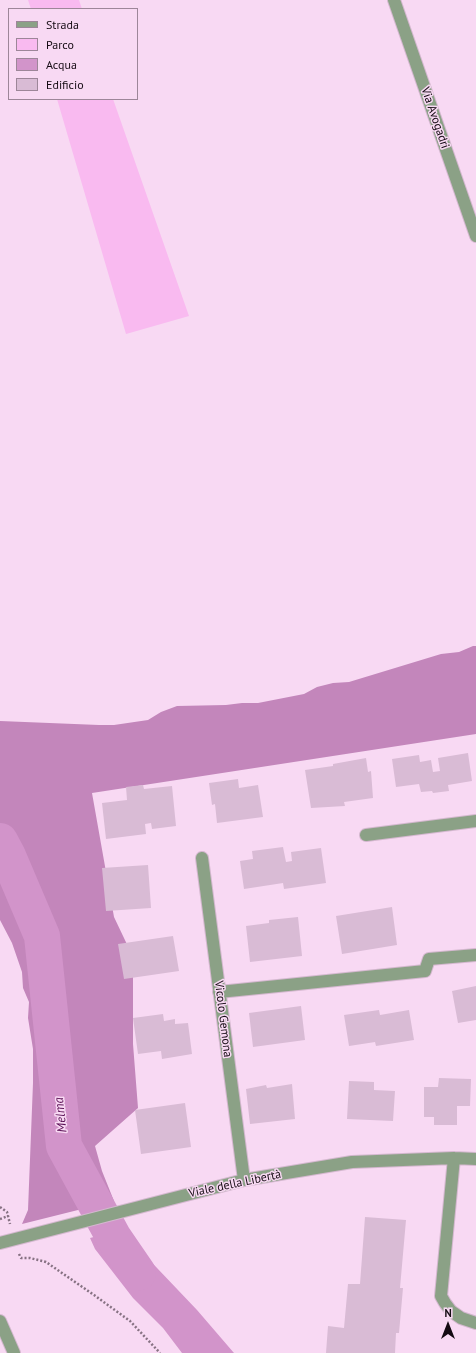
<!DOCTYPE html>
<meta charset="utf-8">
<style>
body{margin:0}
#map{position:relative;width:476px;height:1353px;overflow:hidden;background:#f8d9f3;font-family:"PT Sans",sans-serif}
canvas{display:block}
.legend{position:absolute;left:8px;top:8px;width:130px;height:92px;box-sizing:border-box;background:#f8d9f3;border:1px solid #9d8699;margin:0;padding:5px 7px;list-style:none;font-size:12px;color:#140a12}
.legend li{display:flex;align-items:center;gap:8px;height:20px}
.legend b{width:20px;border:1px solid #9d8699}
.north{position:absolute;left:428px;top:1305px;width:40px;height:40px;-webkit-text-stroke:3px #f8d9f3;paint-order:stroke;rotate:0deg;font-size:11px;font-weight:700;line-height:16px;text-align:center;color:#140a12}
.north::after{content:'';display:block;margin:auto;width:14px;height:18px;background:#140a12;clip-path:polygon(50% 0,100% 100%,50% 72%,0 100%)}
</style>
<div id="map">
<canvas width="476" height="1353"></canvas>
<ul class="legend">
<li><b style="height:5px;background:#8ba186"></b>Strada</li>
<li><b style="height:11px;background:#f9baf0"></b>Parco</li>
<li><b style="height:11px;background:#d294ca"></b>Acqua</li>
<li><b style="height:11px;background:#d9bbd5"></b>Edificio</li>
</ul>
<div class="north">N</div>
</div>
<script>
const g = document.querySelector('canvas').getContext('2d');
g.lineJoin = 'round';
function paint(path, color) { g.fillStyle = color; g.fill(path, 'evenodd'); }
const shape = rows => new Path2D(rows.map(r => 'M' + r).join(''));
function trace(path, color, width, dash) { g.strokeStyle = color; g.lineWidth = width; g.lineCap = dash ? 'butt' : 'round'; g.setLineDash(dash || []); g.stroke(path); }
function label(font, color, halo, rows, align = 'center') {
  g.font = font + ' "PT Sans",sans-serif'; g.lineWidth = 3; g.setLineDash([]); g.textBaseline = 'middle'; g.strokeStyle = halo; g.fillStyle = color; for (const [text, x, y, turn = 0] of rows) {
    g.save(); g.translate(x, y); g.rotate((+turn || 0) * Math.PI / 180); g.textAlign = isNaN(turn) ? turn : align; if (halo) g.strokeText(text, 0, 0); g.fillText(text, 0, 0); g.restore();
  }
}
const green = shape([
 [28,0,79,0,82,9,31,9],
 [57,99,113,99,189,316,126,334]
]);
const forest = shape([
 [473,646,476,646,476,734,92,793,114,917,133,957,133,1044,138,1108,95,1146,102,1171,114,1201,22,1224,28,1210,33,1083,33,1049,28,1018,29,1002,23,988,22,972,12,943,0,920,0,721,99,725,114,725,148,720,161,712,177,706,226,705,242,703,258,703,304,694,317,687,333,683,349,682,441,654,459,652]
]);
const water = shape([
 [127,1228,138,1248,197,1310,234,1353,182,1353,163,1328,133,1298,95,1249,90,1238]
]);
const river = shape([
 [0,841,8,856,42,936,64,1146,114,1238,138,1273]
]);
const building = shape([
 [468,753,472,781,448,785,449,791,433,793,432,791,421,792,419,784,396,787,392,759,419,755,420,762,431,760,433,772,440,771,438,758],
 [366,758,368,772,371,771,373,798,344,802,345,806,311,808,305,770,333,766,333,764],
 [238,779,239,788,258,785,263,817,217,823,215,804,212,805,209,783],
 [143,785,144,789,172,786,176,826,152,829,151,823,145,824,146,834,106,839,102,803,127,800,126,787],
 [283,847,286,862,292,861,291,852,321,848,326,883,284,889,283,883,244,889,240,861,253,859,252,851],
 [148,865,151,908,106,911,102,868],
 [392,907,397,945,342,954,336,916],
 [298,917,302,956,250,962,246,926,269,923,269,920],
 [173,936,179,971,124,979,118,944],
 [476,986,476,1020,458,1023,452,991],
 [301,1006,305,1040,253,1047,249,1013],
 [379,1010,380,1015,409,1010,414,1040,376,1046,375,1042,349,1046,344,1015],
 [163,1014,164,1021,175,1019,175,1024,188,1023,192,1054,162,1059,161,1051,138,1054,133,1018],
 [439,1078,471,1079,470,1106,457,1106,457,1125,434,1125,434,1117,424,1117,424,1087,438,1087],
 [349,1081,374,1082,374,1090,395,1091,393,1121,347,1119],
 [292,1084,295,1119,250,1124,246,1089,266,1085,267,1088],
 [185,1103,191,1147,141,1154,135,1110],
 [365,1217,406,1220,400,1288,403,1288,399,1333,396,1333,395,1353,326,1353,328,1326,344,1328,348,1284,360,1284]
]);
const path = shape([
 [0,1207,7,1212,10,1224],
 [0,1219,8,1216],
 [19,1254,21,1258,30,1258,46,1262,94,1295,130,1321,160,1353]
]);
const minor = shape([
 [394,0,476,236],
 [366,835,476,821],
 [202,858,244,1180],
 [219,992,425,971,429,959,476,955],
 [454,1158,441,1296,445,1303,451,1311,461,1318,476,1323],
 [0,1243,244,1180,352,1162,454,1158,476,1159],
 [0,1321,14,1353]
]);
const streetNames = [
 ["Via Avogadri",435,118,71],
 ["Vicolo Gemona",223,1019,83],
 ["Viale della Libertà",235,1184,-12]
];
const waterNames = [
 ["Melma",61,1115,-96]
];
paint(green, '#f9baf0');
paint(forest, '#c386bb');
paint(water, '#d294ca');
trace(river, '#d294ca', 36);
paint(building, '#d9bbd5');
trace(minor, '#d4b8cf', 14);
trace(path, '#877283', 2.5, [2, 2]);
trace(minor, '#8ba186', 12);
label('12px', '#140a12', '#f8d9f3', streetNames);
label('italic 13px', '#590f54', '#f8d9f3', waterNames);
</script>
